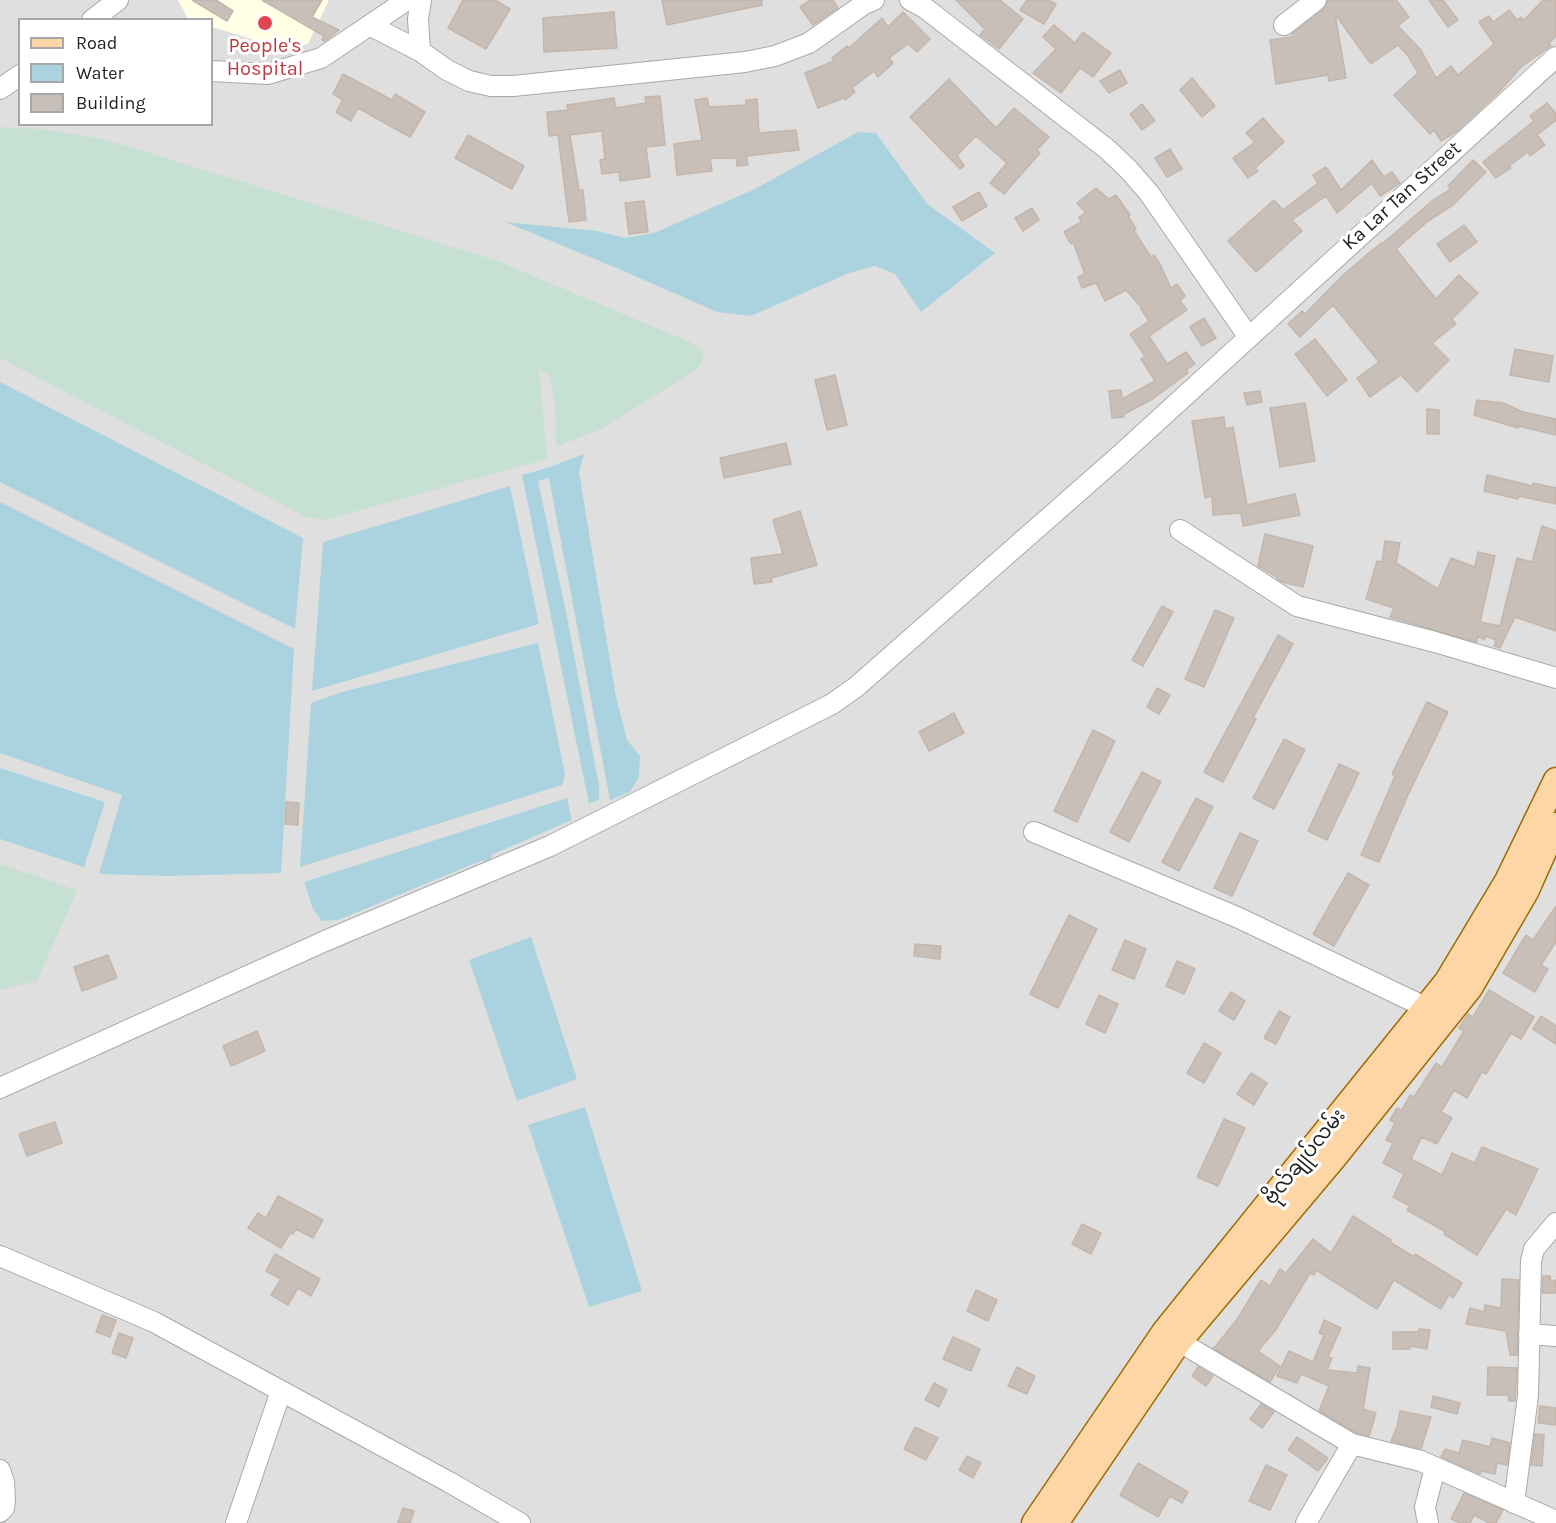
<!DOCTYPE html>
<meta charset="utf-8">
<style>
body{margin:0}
#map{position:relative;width:1556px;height:1523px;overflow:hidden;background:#f2efe9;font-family:Karla,sans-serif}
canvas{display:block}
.legend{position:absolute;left:18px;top:18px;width:195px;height:108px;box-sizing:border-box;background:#fff;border:2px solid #a7a7a7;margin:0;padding:8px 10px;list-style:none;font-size:18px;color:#222}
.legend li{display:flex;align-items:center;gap:12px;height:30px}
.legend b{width:30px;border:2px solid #a7a7a7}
</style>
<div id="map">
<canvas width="1556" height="1523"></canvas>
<ul class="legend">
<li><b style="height:8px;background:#fcd6a4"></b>Road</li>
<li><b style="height:16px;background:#aad3df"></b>Water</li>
<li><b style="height:16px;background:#c7bfb8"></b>Building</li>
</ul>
</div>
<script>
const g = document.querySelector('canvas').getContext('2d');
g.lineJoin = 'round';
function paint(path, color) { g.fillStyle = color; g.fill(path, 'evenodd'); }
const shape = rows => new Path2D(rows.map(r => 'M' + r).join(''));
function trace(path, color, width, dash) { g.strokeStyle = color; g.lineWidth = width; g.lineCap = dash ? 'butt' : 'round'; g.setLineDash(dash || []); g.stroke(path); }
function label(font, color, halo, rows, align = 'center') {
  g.font = font + ' Karla,"Noto Sans Myanmar",sans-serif'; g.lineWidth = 6; g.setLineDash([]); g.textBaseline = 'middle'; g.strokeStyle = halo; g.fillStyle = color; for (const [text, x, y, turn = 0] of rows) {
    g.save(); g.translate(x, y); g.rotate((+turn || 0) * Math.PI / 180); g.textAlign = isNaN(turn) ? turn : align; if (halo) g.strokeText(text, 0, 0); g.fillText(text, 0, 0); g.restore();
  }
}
const residential = shape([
 [0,0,1556,0,1556,1523,0,1523],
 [20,20,212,20,212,124,20,124]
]);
const education = shape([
 [178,0,329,0,308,44,285,49,212,27,212,20,188,19]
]);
const wetland = shape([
 [0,127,40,129,104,139,495,260,690,342,701,348,704,358,696,370,601,429,556,447,555,403,549,375,539,369,547,459,324,520,306,517,0,358],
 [0,864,77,890,37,981,0,990]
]);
const water = shape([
 [858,132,876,133,927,204,995,253,921,312,895,274,875,266,849,273,751,316,717,312,619,269,505,222,597,231,625,238,654,233,755,189],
 [0,382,303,538,295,629,0,482],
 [584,454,579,472,616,697,627,740,640,756,639,777,630,792,610,800,549,478,538,481,566,612,599,786,599,800,589,804,522,475,547,468],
 [510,486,539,624,312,691,323,542],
 [0,502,294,649,281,873,168,876,99,874,122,795,0,753],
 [538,643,565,774,562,785,300,867,311,703,342,692],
 [0,768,105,802,84,867,0,839],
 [567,798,572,820,491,855,491,864,485,864,483,860,338,920,322,921,313,909,304,882],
 [531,937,577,1079,517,1101,469,960],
 [585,1107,642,1291,589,1307,528,1125]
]);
const building = shape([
 [192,0,216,0,233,11,227,21,192,0],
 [262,0,322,0,312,17,339,30,325,41,322,40,324,36,262,0],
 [463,0,495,0,510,9,486,49,448,28,463,0],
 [662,0,762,0,762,5,667,25,662,0],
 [810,0,833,0,838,8,813,25,800,7,810,0],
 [956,0,1000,0,1023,19,999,49,980,35,985,29,956,0],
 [1027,0,1048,0,1056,4,1044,24,1020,10,1027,0],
 [1328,0,1396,0,1409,17,1398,26,1421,50,1436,78,1451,66,1458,75,1494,44,1479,22,1489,16,1493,22,1509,10,1517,20,1521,17,1523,21,1543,0,1556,0,1556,36,1549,43,1551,46,1521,67,1499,92,1457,131,1441,141,1434,130,1430,134,1394,95,1418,73,1408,56,1398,45,1371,64,1335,14,1346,78,1329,81,1328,75,1276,84,1270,40,1292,37,1292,34,1324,9,1328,0],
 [1429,0,1443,0,1458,20,1448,27,1429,0],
 [614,12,617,48,544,52,543,18,614,12],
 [903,12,930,39,917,52,908,44,889,58,893,63,878,77,874,71,852,88,855,92,845,100,844,98,818,108,805,73,834,61,832,58,847,46,849,48,882,18,888,27,903,12],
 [1054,25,1075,43,1083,32,1111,53,1093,77,1080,68,1061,93,1033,73,1056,49,1043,37,1054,25],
 [1120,70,1127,83,1109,93,1100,81,1120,70],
 [343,74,392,100,395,94,425,112,410,137,358,108,351,121,336,112,343,100,333,94,343,74],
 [1192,78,1215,106,1202,117,1180,90,1192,78],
 [949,79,996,128,1014,108,1049,137,1037,150,1040,153,1004,194,990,183,1007,163,976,136,957,155,964,166,960,169,910,117,949,79],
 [660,96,665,145,646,147,650,177,620,181,619,172,602,174,600,160,605,159,602,131,570,135,579,190,583,190,586,220,569,222,558,135,549,136,547,112,568,110,567,105,614,98,616,108,646,103,645,97,660,96],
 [707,98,709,107,746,105,746,100,757,99,759,133,796,130,799,150,746,156,748,165,737,166,736,158,710,158,712,171,677,175,674,144,702,140,695,100,707,98],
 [1547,103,1556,114,1556,120,1537,135,1545,145,1530,156,1528,152,1509,166,1511,168,1496,178,1483,162,1534,121,1530,116,1547,103],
 [1142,104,1155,121,1142,130,1130,114,1142,104],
 [1263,118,1284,142,1255,168,1258,171,1248,178,1233,158,1255,142,1246,133,1263,118],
 [468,135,524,166,512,189,455,158,468,135],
 [1170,149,1182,169,1167,177,1155,158,1170,149],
 [1372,160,1384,177,1392,172,1400,183,1380,196,1372,183,1337,213,1326,196,1292,220,1302,231,1256,272,1228,241,1274,200,1283,210,1318,183,1313,175,1326,167,1341,190,1372,160],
 [1473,160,1486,172,1453,205,1428,221,1396,249,1436,299,1459,275,1478,293,1452,319,1456,324,1432,343,1449,360,1417,392,1401,375,1370,397,1357,378,1379,362,1333,305,1300,337,1288,324,1302,311,1305,314,1343,275,1381,243,1382,244,1432,201,1451,189,1448,186,1473,160],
 [1096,188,1109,199,1116,195,1130,215,1128,216,1136,229,1134,231,1151,257,1154,255,1160,264,1171,288,1177,284,1185,296,1180,301,1187,310,1149,336,1167,364,1186,352,1195,364,1186,370,1188,373,1151,400,1124,414,1124,417,1112,418,1109,391,1121,390,1122,399,1155,381,1141,359,1145,356,1130,334,1149,321,1141,309,1142,308,1126,290,1105,301,1096,283,1082,288,1078,277,1085,274,1073,242,1071,244,1064,232,1081,222,1079,217,1086,213,1077,203,1096,188],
 [979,192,987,206,962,221,953,207,979,192],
 [644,201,648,232,629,234,625,203,644,201],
 [1032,208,1039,220,1023,231,1015,218,1032,208],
 [1464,225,1477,242,1450,262,1437,244,1464,225],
 [1204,318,1216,338,1202,346,1190,327,1204,318],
 [1315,339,1347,380,1327,396,1295,354,1315,339],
 [1515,349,1553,356,1549,382,1510,375,1515,349],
 [835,375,847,425,827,430,815,380,835,375],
 [1260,391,1262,402,1247,405,1244,393,1260,391],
 [1477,400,1503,403,1523,412,1556,419,1556,435,1518,426,1518,428,1474,415,1477,400],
 [1305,403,1315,461,1280,467,1270,408,1305,403],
 [1427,409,1439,410,1439,434,1427,434,1427,409],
 [1224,417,1225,429,1233,427,1247,505,1295,494,1300,515,1243,526,1241,513,1213,515,1212,496,1205,498,1192,421,1224,417],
 [786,443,791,464,724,478,720,458,786,443],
 [1487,475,1533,486,1533,483,1556,488,1556,504,1519,496,1518,499,1484,491,1487,475],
 [800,511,817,565,771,578,772,582,754,584,751,558,783,554,773,520,800,511],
 [1542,526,1556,531,1556,631,1515,617,1500,648,1494,646,1496,640,1486,636,1484,640,1478,636,1476,642,1390,617,1394,608,1366,599,1377,561,1382,562,1385,541,1400,543,1396,563,1438,589,1451,558,1475,567,1478,552,1495,556,1480,622,1500,626,1517,558,1532,562,1542,526],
 [1265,534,1313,546,1303,587,1282,582,1277,579,1277,577,1258,566,1265,534],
 [1162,606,1173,612,1143,666,1132,660,1162,606],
 [1215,610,1234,618,1204,687,1185,679,1215,610],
 [1278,635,1293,644,1253,718,1256,719,1223,782,1204,772,1278,635],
 [1157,688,1170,695,1159,714,1147,707,1157,688],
 [1427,702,1448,712,1408,795,1379,862,1361,855,1395,776,1392,774,1427,702],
 [954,713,964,733,929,751,919,732,954,713],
 [1093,730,1115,741,1077,822,1054,811,1093,730],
 [1284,739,1305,750,1274,809,1253,798,1284,739],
 [1339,764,1359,773,1327,840,1308,831,1339,764],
 [1142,772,1161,782,1129,842,1110,832,1142,772],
 [1196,798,1213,807,1179,871,1162,862,1196,798],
 [286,802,299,803,298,825,285,824,286,802],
 [1240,833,1258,841,1232,896,1214,888,1240,833],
 [1348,873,1369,885,1334,946,1313,934,1348,873],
 [1556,906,1556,942,1541,965,1548,969,1535,992,1503,973,1526,935,1533,940,1556,906],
 [1069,915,1097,929,1058,1008,1030,994,1069,915],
 [1125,940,1146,949,1134,979,1112,970,1125,940],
 [915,944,941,946,940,959,914,956,915,944],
 [108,955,117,978,82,991,74,967,108,955],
 [1177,961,1195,969,1184,994,1166,986,1177,961],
 [1489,990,1534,1017,1521,1039,1511,1033,1486,1074,1482,1072,1467,1098,1454,1090,1441,1112,1452,1118,1437,1144,1422,1137,1411,1159,1442,1175,1452,1153,1475,1163,1482,1147,1538,1169,1516,1215,1506,1209,1477,1255,1444,1234,1446,1232,1407,1210,1410,1206,1393,1197,1404,1174,1383,1163,1393,1143,1386,1140,1395,1123,1390,1120,1397,1108,1402,1110,1410,1095,1414,1097,1436,1063,1442,1067,1464,1031,1459,1028,1468,1014,1473,1017,1489,990],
 [1231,992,1245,1001,1234,1020,1219,1011,1231,992],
 [1099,995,1118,1004,1105,1033,1086,1024,1099,995],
 [1279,1011,1290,1017,1276,1044,1264,1038,1279,1011],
 [1541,1016,1556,1026,1556,1044,1533,1029,1541,1016],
 [257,1031,265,1051,231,1066,223,1046,257,1031],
 [1204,1043,1221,1053,1204,1083,1187,1073,1204,1043],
 [1251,1073,1267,1083,1254,1105,1237,1094,1251,1073],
 [1224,1119,1245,1128,1218,1186,1197,1177,1224,1119],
 [55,1122,62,1143,27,1156,19,1134,55,1122],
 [278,1196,323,1220,313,1238,296,1229,293,1234,291,1232,281,1248,248,1228,258,1213,266,1218,278,1196],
 [1353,1216,1391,1240,1390,1242,1414,1257,1415,1254,1462,1283,1453,1298,1449,1295,1441,1309,1394,1280,1377,1309,1316,1270,1314,1275,1310,1273,1275,1331,1258,1351,1280,1366,1270,1382,1213,1348,1215,1347,1238,1318,1261,1280,1270,1286,1280,1269,1286,1273,1313,1239,1331,1253,1353,1216],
 [1082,1224,1101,1233,1091,1254,1072,1244,1082,1224],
 [275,1254,320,1279,311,1296,298,1288,288,1305,271,1295,281,1279,266,1271,275,1254],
 [1543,1276,1550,1276,1551,1281,1556,1280,1556,1293,1542,1293,1543,1276],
 [1502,1279,1519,1280,1517,1355,1510,1355,1506,1331,1466,1324,1470,1308,1484,1312,1485,1305,1501,1308,1502,1279],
 [976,1290,997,1300,988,1321,967,1311,976,1290],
 [102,1315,116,1320,110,1337,96,1332,102,1315],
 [1324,1320,1341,1328,1328,1357,1332,1358,1327,1370,1357,1373,1358,1366,1370,1368,1363,1409,1376,1413,1369,1436,1357,1433,1319,1411,1329,1386,1301,1374,1297,1383,1277,1376,1289,1351,1313,1362,1324,1335,1319,1333,1324,1320],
 [1419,1329,1430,1330,1427,1349,1410,1346,1410,1349,1393,1349,1393,1332,1418,1332,1419,1329],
 [119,1333,133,1338,126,1358,112,1353,119,1333],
 [953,1337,980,1349,971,1371,943,1359,953,1337],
 [1017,1367,1035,1376,1027,1394,1008,1386,1017,1367],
 [1198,1367,1213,1376,1206,1386,1192,1376,1198,1367],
 [1488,1367,1517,1368,1515,1401,1509,1401,1508,1395,1487,1395,1488,1367],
 [934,1383,947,1390,939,1407,925,1400,934,1383],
 [1433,1396,1460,1403,1457,1414,1431,1407,1433,1396],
 [1261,1404,1274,1412,1262,1428,1250,1419,1261,1404],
 [1540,1406,1556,1408,1556,1425,1538,1423,1540,1406],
 [1400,1411,1431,1417,1421,1449,1391,1441,1397,1427,1400,1411],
 [915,1427,938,1438,926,1460,904,1449,915,1427],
 [1535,1434,1544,1435,1542,1466,1531,1465,1535,1434],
 [1297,1437,1328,1458,1318,1471,1288,1450,1297,1437],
 [1492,1438,1510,1443,1507,1465,1497,1463,1495,1474,1481,1471,1480,1474,1441,1457,1445,1449,1459,1453,1463,1440,1490,1447,1492,1438],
 [967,1456,981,1463,973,1478,959,1470,967,1456],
 [1138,1463,1188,1492,1182,1503,1170,1496,1158,1517,1120,1495,1138,1463],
 [1266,1465,1287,1475,1270,1510,1249,1501,1266,1465],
 [1464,1493,1503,1510,1496,1523,1489,1523,1474,1515,1470,1523,1460,1523,1451,1519,1464,1493],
 [403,1508,414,1511,410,1523,398,1523,403,1508]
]);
const minor = shape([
 [910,0,925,8,1107,149,1129,170,1149,193,1248,336],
 [92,20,118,0],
 [1284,25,1316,0],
 [371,26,420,51,418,19,421,0],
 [420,51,447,70,469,81,491,86,513,86,745,62,775,56,809,43,864,4,874,0],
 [212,71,268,74,321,58,407,0],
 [0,89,20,75],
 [1180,530,1297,606,1435,642,1556,678],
 [1034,832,1239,918,1425,1007],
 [0,1088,325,941,550,846,832,704,856,687,1119,456,1556,57],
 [0,1256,154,1322,449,1482,520,1523],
 [1529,1334,1556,1336],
 [1168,1335,1352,1444,1421,1461,1556,1521],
 [0,1470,4,1482,5,1502,4,1508,0,1512],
 [1514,1503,1528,1396,1531,1261,1534,1249,1556,1223],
 [236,1523,281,1391],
 [1306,1523,1352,1444],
 [1428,1523,1425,1507,1435,1468]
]);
const major = shape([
 [1034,1523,1164,1332,1447,981,1507,881,1556,780],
 [1056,1523,1179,1342,1334,1158,1470,988,1526,892,1556,825]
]);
const markers = [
 [265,23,8,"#e0444e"]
];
const healthNames = [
 ["People's",265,46],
 ["Hospital",265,69]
];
const streetNames = [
 ["Ka Lar Tan Street",1402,196,-42],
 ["ဗိုလ်ချုပ်လမ်း",1305,1157,-51]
];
paint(residential, '#e0dfdf');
paint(education, '#ffffe5');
paint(wetland, '#c6e0d4');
paint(water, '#aad3df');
paint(building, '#c7bfb8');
trace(building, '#c4b6ab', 1.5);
trace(minor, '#a9a9a9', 22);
trace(major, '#a06b00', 27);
trace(minor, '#fff', 20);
trace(major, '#fcd6a4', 24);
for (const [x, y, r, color] of markers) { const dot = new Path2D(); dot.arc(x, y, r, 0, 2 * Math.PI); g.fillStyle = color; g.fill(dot); trace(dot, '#fff', 2); }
label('20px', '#be3a42', '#fff', healthNames);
label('20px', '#222', '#fff', streetNames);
</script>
